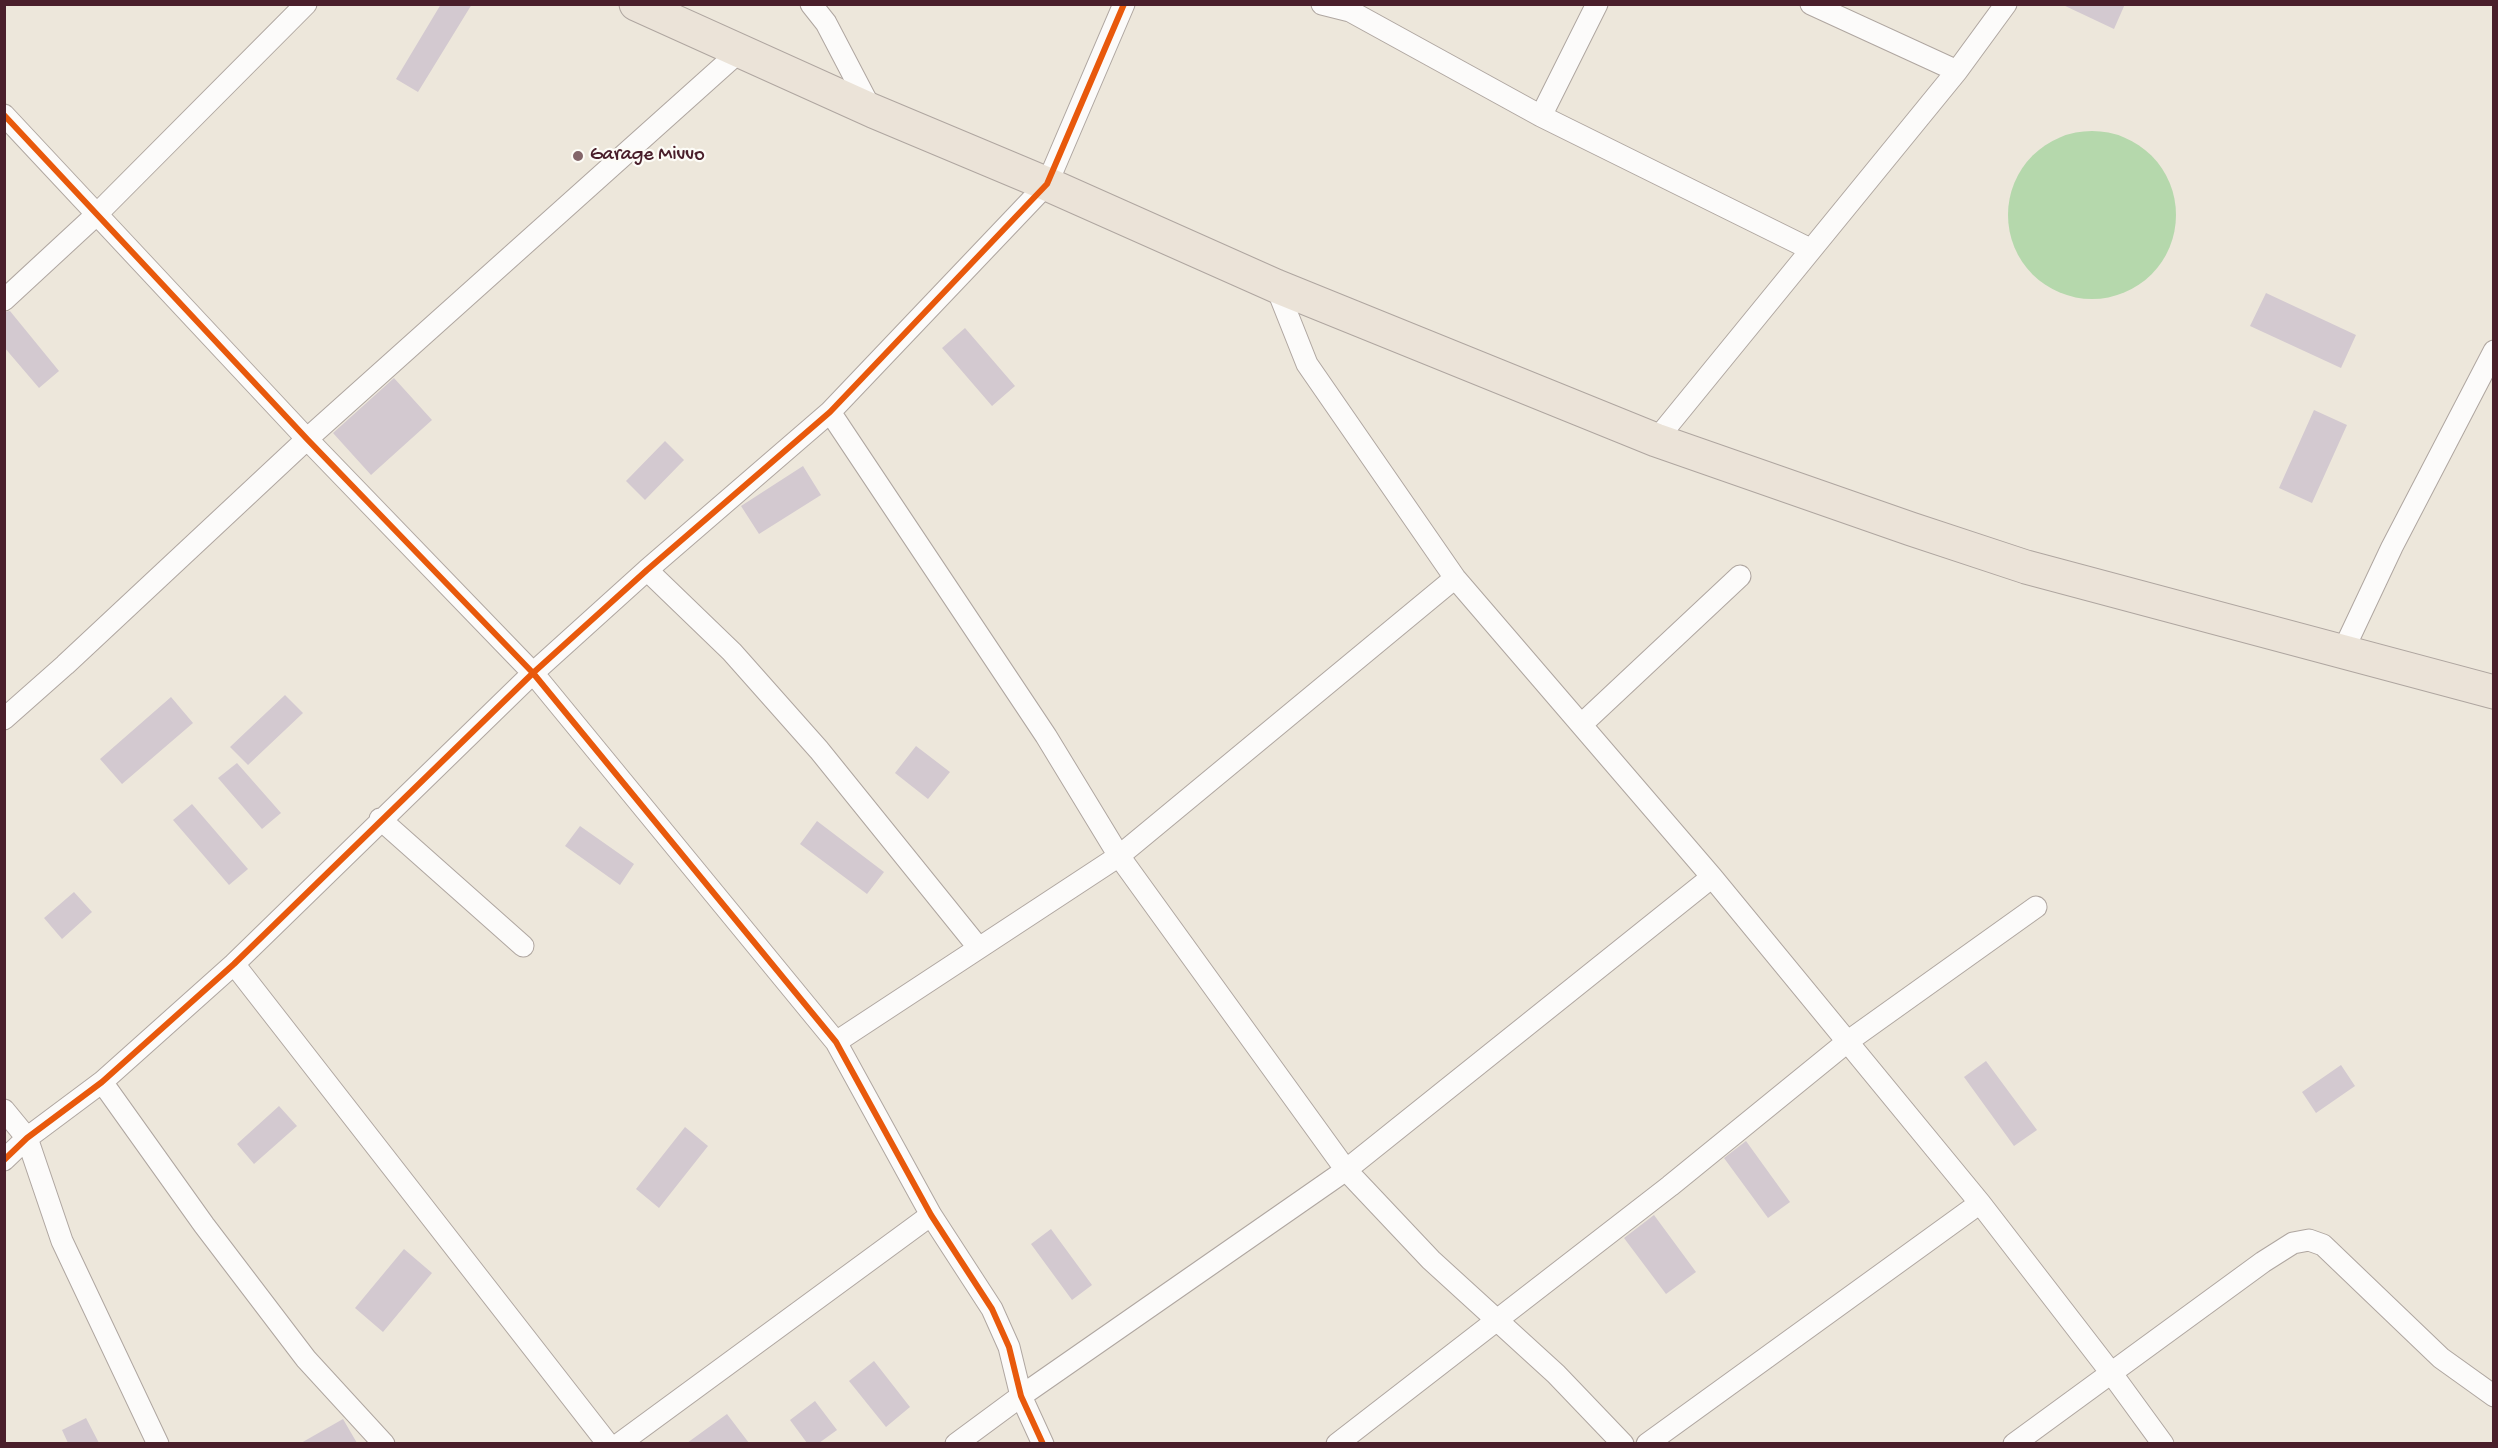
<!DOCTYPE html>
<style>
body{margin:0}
#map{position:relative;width:2498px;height:1448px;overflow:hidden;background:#ede7db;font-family:"Gochi Hand",sans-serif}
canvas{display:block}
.frame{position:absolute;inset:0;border:6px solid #4a1f2b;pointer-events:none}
</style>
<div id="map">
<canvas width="2498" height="1448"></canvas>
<div class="frame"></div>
</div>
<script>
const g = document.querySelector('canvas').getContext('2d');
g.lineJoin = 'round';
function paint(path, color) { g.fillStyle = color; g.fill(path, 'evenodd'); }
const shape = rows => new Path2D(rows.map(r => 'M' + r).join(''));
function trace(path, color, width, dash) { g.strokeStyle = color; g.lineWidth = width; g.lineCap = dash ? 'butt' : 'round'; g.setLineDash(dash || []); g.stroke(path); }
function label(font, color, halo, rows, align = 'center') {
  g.font = font + ' "Gochi Hand",sans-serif'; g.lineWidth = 4.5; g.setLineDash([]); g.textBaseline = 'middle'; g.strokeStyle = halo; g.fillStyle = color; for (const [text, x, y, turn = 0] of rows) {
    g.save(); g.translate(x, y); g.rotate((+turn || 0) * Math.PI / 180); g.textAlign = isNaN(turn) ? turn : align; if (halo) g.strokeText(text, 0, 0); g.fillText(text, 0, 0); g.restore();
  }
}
const green = shape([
 '2008 215a84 84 0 1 1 168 0a84 84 0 1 1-168 0Z'
]);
const building = shape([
 [441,4,472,4,418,92,396,79],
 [2061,4,2125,4,2114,29],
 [2266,293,2356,335,2341,368,2250,326],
 [10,311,59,371,39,388,4,347,4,312],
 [965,328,1015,386,992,406,942,348],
 [394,378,432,420,371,475,333,433],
 [2314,410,2347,425,2312,503,2279,488],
 [665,441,684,460,645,500,626,481],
 [803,466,821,495,759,534,741,506],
 [285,695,303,713,248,765,230,747],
 [171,697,193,723,122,784,100,759],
 [916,746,950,772,928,799,895,773],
 [237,763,281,813,262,829,218,778],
 [192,804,248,869,229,885,173,820],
 [817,821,884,872,867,894,800,844],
 [580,826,634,864,620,885,565,846],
 [74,892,92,912,62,939,44,918],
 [1986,1061,2037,1130,2014,1146,1964,1077],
 [2341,1065,2355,1086,2316,1113,2302,1092],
 [279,1106,297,1126,254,1164,237,1144],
 [685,1127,708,1146,659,1208,636,1189],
 [1746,1141,1790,1202,1768,1218,1724,1158],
 [1654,1215,1696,1272,1666,1294,1624,1238],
 [1051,1229,1092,1285,1072,1300,1031,1244],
 [404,1249,432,1273,383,1332,355,1308],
 [874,1361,910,1407,886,1427,849,1381],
 [815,1401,837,1430,819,1443,807,1443,790,1420],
 [727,1414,749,1443,687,1443],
 [86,1418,99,1443,68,1443,62,1430],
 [343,1419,357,1443,301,1443]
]);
const street = shape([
 [811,4,826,23,872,111],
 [1322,4,1350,11,1541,116,1810,249],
 [1811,4,1957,71],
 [4,115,307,439,533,673,836,1042,931,1215,992,1309,1009,1347,1021,1396,1043,1444],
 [1541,116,1597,4],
 [1276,286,1307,364,1455,578,1712,877,1980,1203,2112,1374,2163,1444],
 [4,300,96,215,306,4],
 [830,412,1046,736,1119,856,1346,1170,1431,1260,1556,1374,1623,1444],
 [1656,440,1957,71,2006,4],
 [647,570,732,652,819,750,978,947],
 [2342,653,2392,547,2494,351],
 [4,719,65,665,307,439,740,51],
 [1582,724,1740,576],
 [380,819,523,946],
 [234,964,608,1444],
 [836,1042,1119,856,1455,578],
 [102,1082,204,1225,306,1359,384,1444],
 [4,1110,27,1138,62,1241,158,1444],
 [4,1160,27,1138,102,1082,234,964,533,673,647,570,830,412,1047,184,1124,4],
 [619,1444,931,1215],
 [956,1444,1021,1396,1346,1170,1712,877],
 [1337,1444,1670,1186,1847,1042,2036,907],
 [1647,1444,1980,1203],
 [2014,1444,2263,1262,2293,1243,2309,1240,2323,1245,2441,1358,2494,1396]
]);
const primary = shape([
 [636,4,873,111,1047,184,1276,286,1656,440,1911,529,2026,567,2494,692]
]);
const cycleway = shape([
 [4,115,307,439,533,673,836,1042,931,1215,992,1309,1009,1347,1021,1396,1043,1444],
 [4,1160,27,1138,102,1082,234,964,533,673,647,570,830,412,1047,184,1124,4]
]);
const markers = [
 [578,156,6,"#836569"]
];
const poiNames = [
 ["Garage Mivvo",590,156]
];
paint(green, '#b5d8ac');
paint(building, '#d3c9d0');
trace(street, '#afa6a0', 23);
trace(primary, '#afa6a0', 35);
trace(street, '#fcfbfa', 21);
trace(primary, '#ebe3d8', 33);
trace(cycleway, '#e8590c', 6);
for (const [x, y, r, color] of markers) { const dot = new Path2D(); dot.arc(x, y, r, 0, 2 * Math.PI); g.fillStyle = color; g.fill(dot); trace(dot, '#fdfcf7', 2); }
label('20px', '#4a1f2b', '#fdfcf7', poiNames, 'left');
</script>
